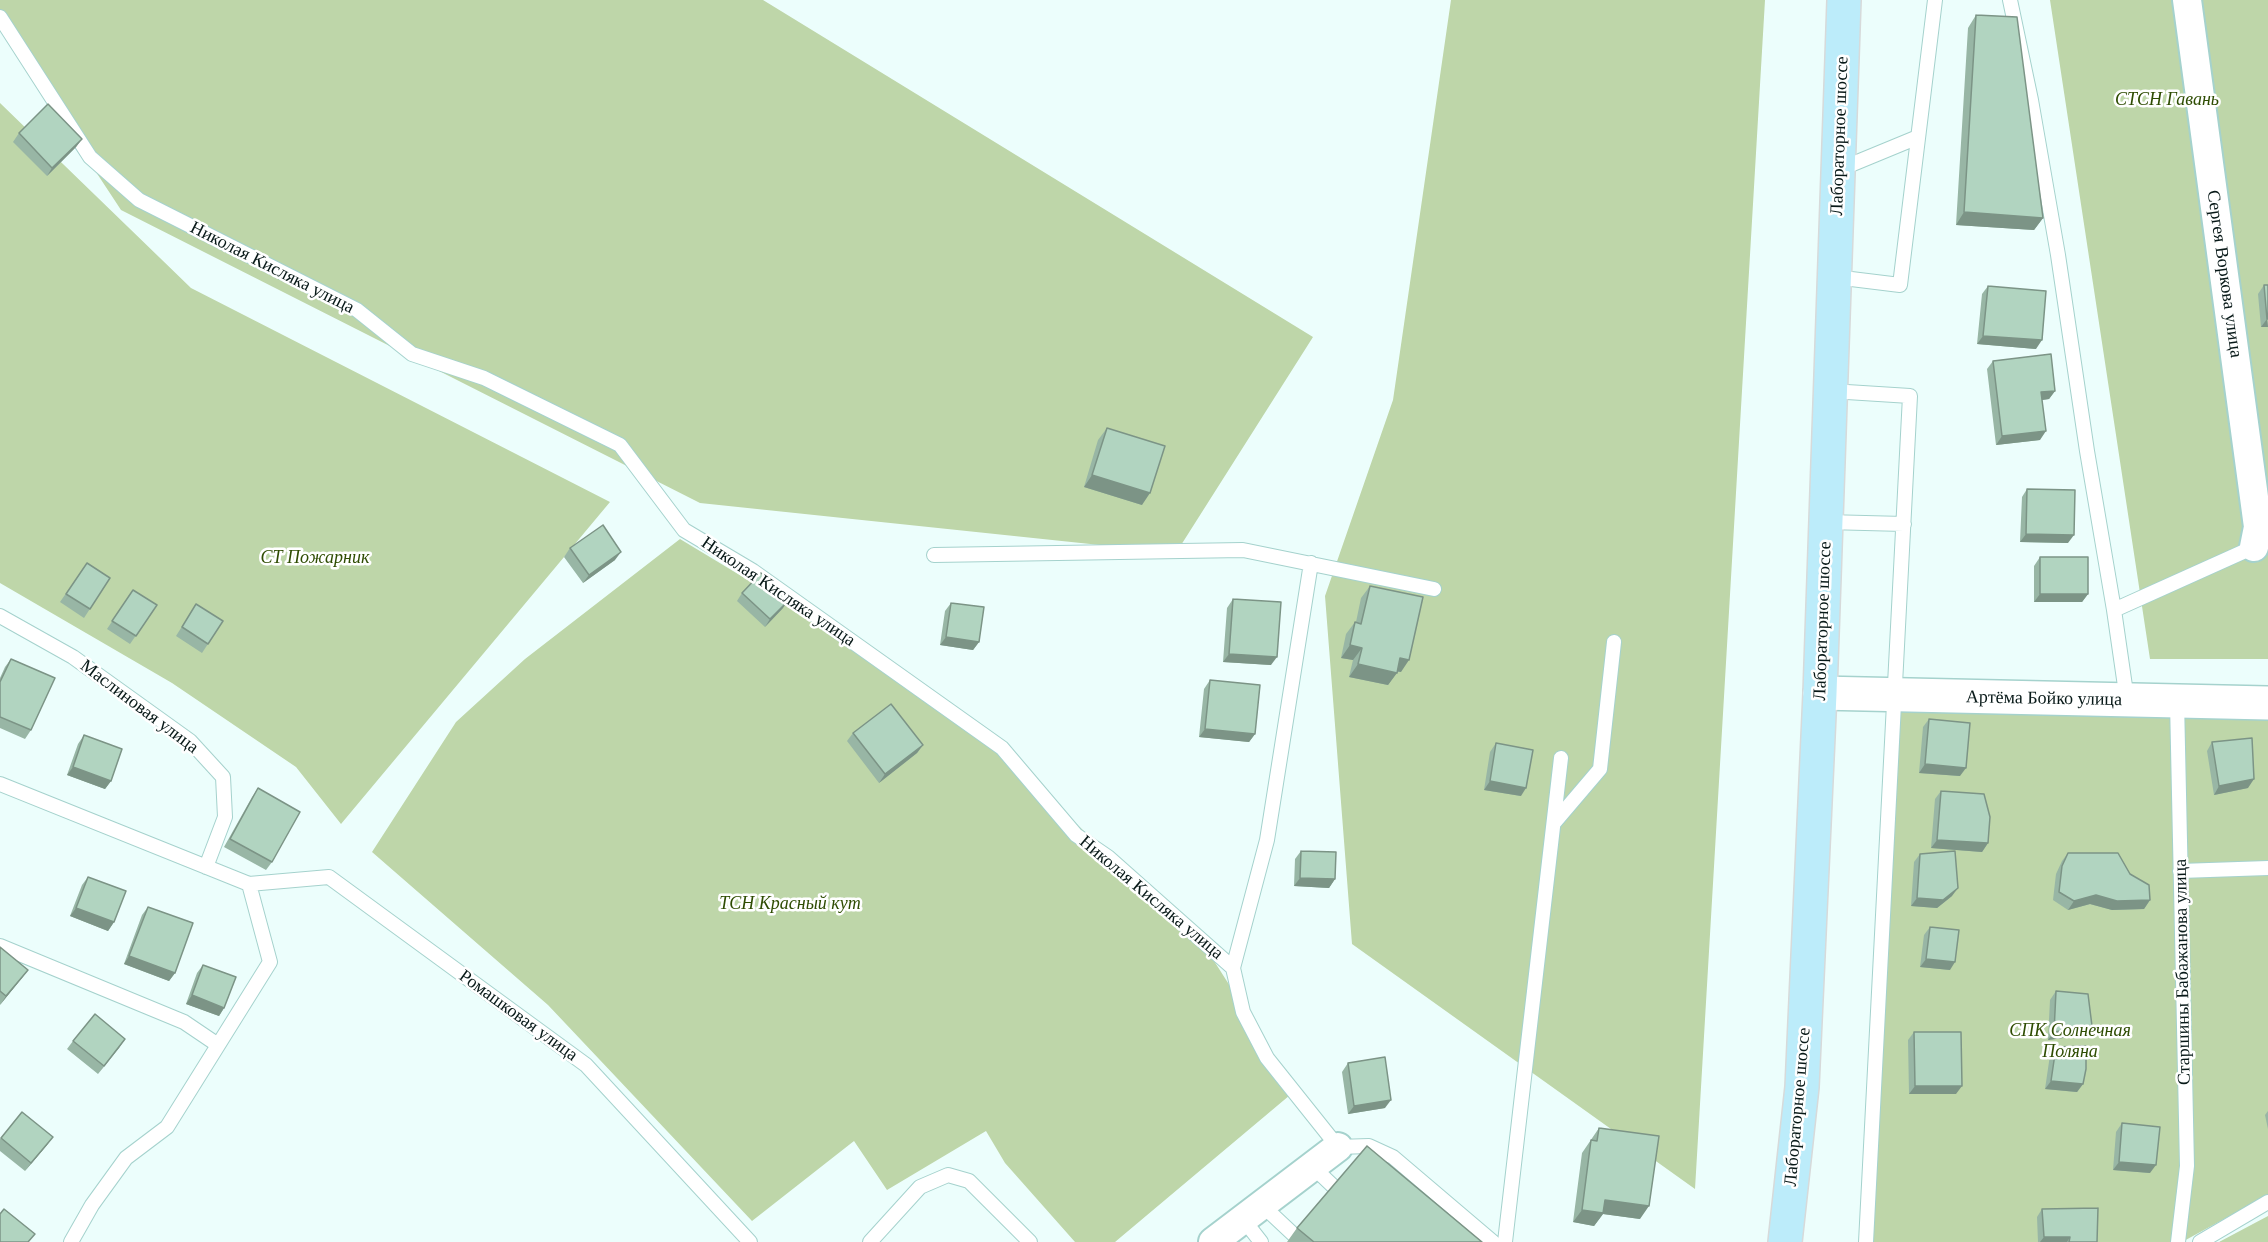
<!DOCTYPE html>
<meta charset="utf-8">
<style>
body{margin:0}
canvas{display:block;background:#ecfefc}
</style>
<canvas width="2268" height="1242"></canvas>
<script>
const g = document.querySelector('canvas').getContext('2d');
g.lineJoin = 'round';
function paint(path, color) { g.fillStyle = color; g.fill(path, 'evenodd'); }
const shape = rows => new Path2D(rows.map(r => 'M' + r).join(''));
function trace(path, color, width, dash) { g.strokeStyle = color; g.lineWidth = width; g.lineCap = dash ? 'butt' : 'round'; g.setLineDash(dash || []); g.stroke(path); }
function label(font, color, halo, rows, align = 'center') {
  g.font = font + ' Georgia,serif'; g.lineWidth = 5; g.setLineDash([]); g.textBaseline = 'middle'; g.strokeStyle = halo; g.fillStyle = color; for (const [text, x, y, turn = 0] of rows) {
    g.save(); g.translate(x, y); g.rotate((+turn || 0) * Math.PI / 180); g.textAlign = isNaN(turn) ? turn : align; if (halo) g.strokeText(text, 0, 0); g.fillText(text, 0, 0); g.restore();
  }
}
const green = shape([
 [0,0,763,0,1313,337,1176,553,700,503,121,210,0,26],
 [1451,0,1765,0,1695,1189,1352,944,1325,596,1393,400],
 [2050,0,2268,0,2268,659,2150,659],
 [0,103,191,288,610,502,341,824,296,767,172,683,0,583],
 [680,539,796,609,1002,754,1202,942,1296,1090,1115,1242,1075,1242,1005,1163,986,1131,887,1190,854,1141,752,1221,548,1005,372,852,456,722,525,659],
 [1888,703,2268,710,2268,1195,2182,1242,1861,1242],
 [2268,1216,2268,1242,2219,1242]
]);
const lane = shape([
 [2010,0,2031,100,2058,255,2087,451,2114,610],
 [0,17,90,157,139,200,357,310,412,354,484,378,620,445,684,530,753,571,1002,748,1076,835,1108,857,1233,968,1243,1012,1267,1058,1338,1147,1369,1146,1393,1157,1493,1242],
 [1838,170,1918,137],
 [1835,277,1900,285,1935,0],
 [1831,391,1910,396,1866,1242],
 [1826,522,1904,524],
 [934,555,1243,550,1434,589],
 [0,616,73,657,190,741,223,777,225,817,206,867],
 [2127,700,2114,610,2254,547],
 [2177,701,2187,1166,2178,1242],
 [0,784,249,884,270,962,167,1127,126,1158,92,1205,71,1242],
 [1554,823,1600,769,1614,642],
 [2180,871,2268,868],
 [249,884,329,877,586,1065,750,1242],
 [0,946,184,1022,218,1045],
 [1233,968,1267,840,1311,563],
 [1313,1167,1334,1187],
 [1262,1205,1294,1235],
 [1243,1219,1261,1242],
 [870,1242,920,1187,948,1175,969,1181,1030,1242],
 [1505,1242,1561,758],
 [2200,1242,2268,1202]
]);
const street = shape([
 [2187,0,2258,527,2254,547],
 [1213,1242,1338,1147]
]);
const secondary = shape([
 [1820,693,2268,703]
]);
const primary = shape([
 [1785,1242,1802,1087,1820,693,1844,0]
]);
const wall = shape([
 [1976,15,2043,218,2034,230,1956,225,1968,28],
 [19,133,82,139,76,147,47,176,13,142],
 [2264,285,2268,327,2261,327,2258,294],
 [1988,286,2036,349,1977,344,1982,294],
 [1993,361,2055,391,2049,399,2042,400,2040,440,1996,445,1987,369],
 [1107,428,1142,505,1084,487,1098,440],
 [2027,489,2068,543,2020,542,2022,497],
 [570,548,615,560,583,583,564,557],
 [2040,557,2088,594,2082,602,2034,602,2034,566],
 [87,563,110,578,84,618,60,602],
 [1370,586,1401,672,1397,672,1388,685,1349,677,1353,660,1341,658,1346,634,1355,622,1356,622,1361,598],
 [133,590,157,605,130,644,107,629],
 [742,593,783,608,765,627,737,601],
 [1233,599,1271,665,1223,662,1227,608],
 [951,603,979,642,973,650,940,645,945,611],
 [196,604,223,621,202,653,176,636],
 [11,659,31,730,25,739,0,728,0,678,5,667],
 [1210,680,1255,734,1249,742,1199,737,1204,689],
 [1929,719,1960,776,1919,773,1923,727],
 [853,733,923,745,917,753,879,783,847,741],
 [84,735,111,781,105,789,67,775,78,744],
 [2212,742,2248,788,2214,795,2207,751],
 [1496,743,1521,796,1484,790,1490,752],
 [258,788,272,862,266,870,224,847,252,797],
 [1941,791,1988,843,1982,852,1931,848,1935,799],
 [1301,851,1335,879,1329,888,1294,886,1295,859],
 [2068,853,2130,874,2150,900,2144,909,2112,910,2090,904,2068,910,2053,900,2056,874,2062,861],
 [1920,854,1952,896,1937,908,1911,906,1914,862],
 [88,877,114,922,108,931,70,916,82,885],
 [148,907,175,973,169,981,124,964,142,915],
 [1930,927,1950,970,1920,967,1924,935],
 [0,947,28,970,0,1005],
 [203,965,224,1008,219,1016,186,1004,197,973],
 [2056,991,2092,1026,2086,1035,2048,1040,2050,1000],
 [1914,1032,1956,1094,1909,1094,1908,1040],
 [125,1039,98,1074,67,1049,73,1041],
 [2056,1047,2083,1084,2077,1092,2045,1089,2050,1055],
 [1348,1063,1385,1108,1348,1114,1342,1072],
 [2268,1111,2268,1129,2265,1115],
 [22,1112,47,1145,25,1171,0,1151,0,1139],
 [2122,1123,2150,1173,2113,1170,2116,1132],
 [1599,1128,1640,1219,1603,1214,1594,1226,1573,1222,1582,1153],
 [2042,1209,2097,1242,2038,1242,2037,1217],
 [1297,1228,1482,1242,1287,1242]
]);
const shadedWall = shape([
 [82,139,76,147,47,176,52,168],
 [1964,212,2043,218,2034,230,1956,225],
 [2267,319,2268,327,2261,327],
 [1983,336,2042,340,2036,349,1977,344],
 [2055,391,2049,399,2035,401,2041,392],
 [2046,431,2040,440,1996,445,2002,436],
 [1092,475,1150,493,1142,505,1084,487],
 [2026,534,2074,535,2068,543,2020,542],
 [621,552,615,560,583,583,589,575],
 [2040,594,2088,594,2082,602,2034,602],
 [789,600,783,608,765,627,770,619],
 [946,637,979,642,973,650,940,645],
 [1350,645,1362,648,1353,660,1341,658],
 [1229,654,1277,657,1271,665,1223,662],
 [1400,658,1409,660,1401,672,1392,670],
 [1358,664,1397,673,1388,685,1349,677],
 [1205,729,1255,734,1249,742,1199,737],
 [923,745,917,753,879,783,885,774],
 [1925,764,1966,768,1960,776,1919,773],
 [73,767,111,781,105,789,67,775],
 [2254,779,2248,788,2214,795,2219,786],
 [1490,781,1526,788,1521,796,1484,790],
 [1937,840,1988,843,1982,852,1931,848],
 [1300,878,1335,879,1329,888,1294,886],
 [1958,888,1952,896,1937,908,1911,906,1917,898],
 [2096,895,2150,900,2144,909,2112,910,2090,904,2068,910,2074,901],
 [76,908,114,922,108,931,70,916],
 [129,956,175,973,169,981,124,964],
 [1926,959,1955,962,1950,970,1920,967],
 [28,970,22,978,0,1005,6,996],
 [192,995,224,1008,219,1016,186,1004],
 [2092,1026,2086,1035,2048,1040,2054,1032],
 [125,1039,119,1048,98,1074,104,1066],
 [2051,1081,2083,1084,2077,1092,2045,1089],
 [1915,1086,1962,1086,1956,1094,1909,1094],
 [1391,1100,1385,1108,1348,1114,1354,1106],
 [53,1137,47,1145,25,1171,31,1163],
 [2119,1162,2156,1165,2150,1173,2113,1170],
 [1605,1200,1649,1206,1640,1219,1603,1214,1594,1226,1573,1222,1582,1210],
 [2044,1237,2070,1237,2067,1242,2040,1242]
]);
const building = shape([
 [1976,15,2017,17,2043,218,1964,212,1976,15],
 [48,104,82,139,52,168,19,133,48,104],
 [2264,285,2268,285,2268,319,2267,319,2264,285],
 [1988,286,2046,291,2042,340,1983,336,1988,286],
 [2051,354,2055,391,2041,392,2046,431,2002,436,1993,361,2051,354],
 [1107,428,1165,446,1150,493,1092,475,1107,428],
 [2027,489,2075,490,2074,535,2026,534,2027,489],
 [603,525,621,552,589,575,570,548,603,525],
 [2040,557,2088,557,2088,594,2040,594,2040,557],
 [87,563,110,578,90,609,66,594,87,563],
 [761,573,789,600,770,619,742,593,761,573],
 [1370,586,1423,597,1409,660,1400,658,1397,673,1358,664,1362,648,1350,645,1355,622,1361,624,1370,586],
 [133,590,157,605,136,636,112,621,133,590],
 [1233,599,1281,602,1277,657,1229,654,1233,599],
 [951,603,984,607,979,642,946,637,951,603],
 [196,604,223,621,208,644,182,627,196,604],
 [11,659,55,678,31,730,0,717,0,682,11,659],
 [1210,680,1260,685,1255,734,1205,729,1210,680],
 [891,704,923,745,885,774,853,733,891,704],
 [1929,719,1970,723,1966,768,1925,764,1929,719],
 [84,735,122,749,111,781,73,767,84,735],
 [2252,738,2254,779,2219,786,2212,742,2252,738],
 [1496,743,1533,750,1526,788,1490,781,1496,743],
 [258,788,300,812,272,862,230,839,258,788],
 [1941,791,1984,794,1990,817,1988,843,1937,840,1941,791],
 [1301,851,1336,852,1335,879,1300,878,1301,851],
 [1955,851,1958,888,1943,900,1917,898,1920,854,1955,851],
 [2068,853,2118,853,2130,874,2149,885,2150,900,2117,901,2096,895,2074,901,2059,892,2062,866,2068,853],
 [88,877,126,891,114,922,76,908,88,877],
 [148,907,193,923,175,973,129,956,148,907],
 [1930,927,1959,930,1955,962,1926,959,1930,927],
 [0,947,28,970,6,996,0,991,0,947],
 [203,965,236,977,224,1008,192,995,203,965],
 [2056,991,2088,994,2092,1026,2054,1032,2056,991],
 [95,1014,125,1039,104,1066,73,1041,95,1014],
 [1914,1032,1961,1032,1962,1086,1915,1086,1914,1032],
 [2086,1046,2086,1069,2083,1084,2051,1081,2056,1047,2086,1046],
 [1385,1057,1391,1100,1354,1106,1348,1063,1385,1057],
 [22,1112,53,1137,31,1163,1,1138,22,1112],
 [2122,1123,2160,1127,2156,1165,2119,1162,2122,1123],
 [1599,1128,1659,1136,1649,1206,1605,1200,1603,1213,1582,1210,1591,1140,1597,1141,1599,1128],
 [1367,1146,1482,1242,1314,1242,1297,1228,1367,1146],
 [2098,1208,2097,1242,2069,1242,2070,1237,2044,1237,2042,1209,2098,1208],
 [4,1209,35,1234,28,1242,0,1242,0,1214,4,1209]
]);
const parkNames = [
 ["СТСН Гавань",2167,100],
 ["СТ Пожарник",315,558],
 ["ТСН Красный кут",790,904],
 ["СПК Солнечная",2070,1031],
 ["Поляна",2070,1052]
];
const streetNames = [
 ["Лабораторное шоссе",1840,136,-88],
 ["Николая Кисляка улица",272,268,27],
 ["Сергея Воркова улица",2224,274,82],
 ["Николая Кисляка улица",778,592,34],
 ["Лабораторное шоссе",1823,621,-88],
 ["Артёма Бойко улица",2044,699,1],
 ["Маслиновая улица",139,707,37],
 ["Николая Кисляка улица",1151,898,40],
 ["Старшины Бабажанова улица",2183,972,-91],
 ["Ромашковая улица",518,1016,36],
 ["Лабораторное шоссе",1798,1107,-85]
];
paint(green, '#bed6a9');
trace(lane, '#a5d2cd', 16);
trace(street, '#a5d2cd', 32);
trace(secondary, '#a5d2cd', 36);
trace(primary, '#d7dada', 36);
trace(lane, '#fff', 14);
trace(street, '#fff', 28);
trace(secondary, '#fff', 33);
trace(primary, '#bcecfa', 33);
paint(wall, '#98b6a5');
paint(shadedWall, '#7c9486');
paint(building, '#b1d4c0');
trace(building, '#7c9486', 1.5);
label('italic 18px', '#2e4c02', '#fff', parkNames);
label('18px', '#081918', '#fff', streetNames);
</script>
